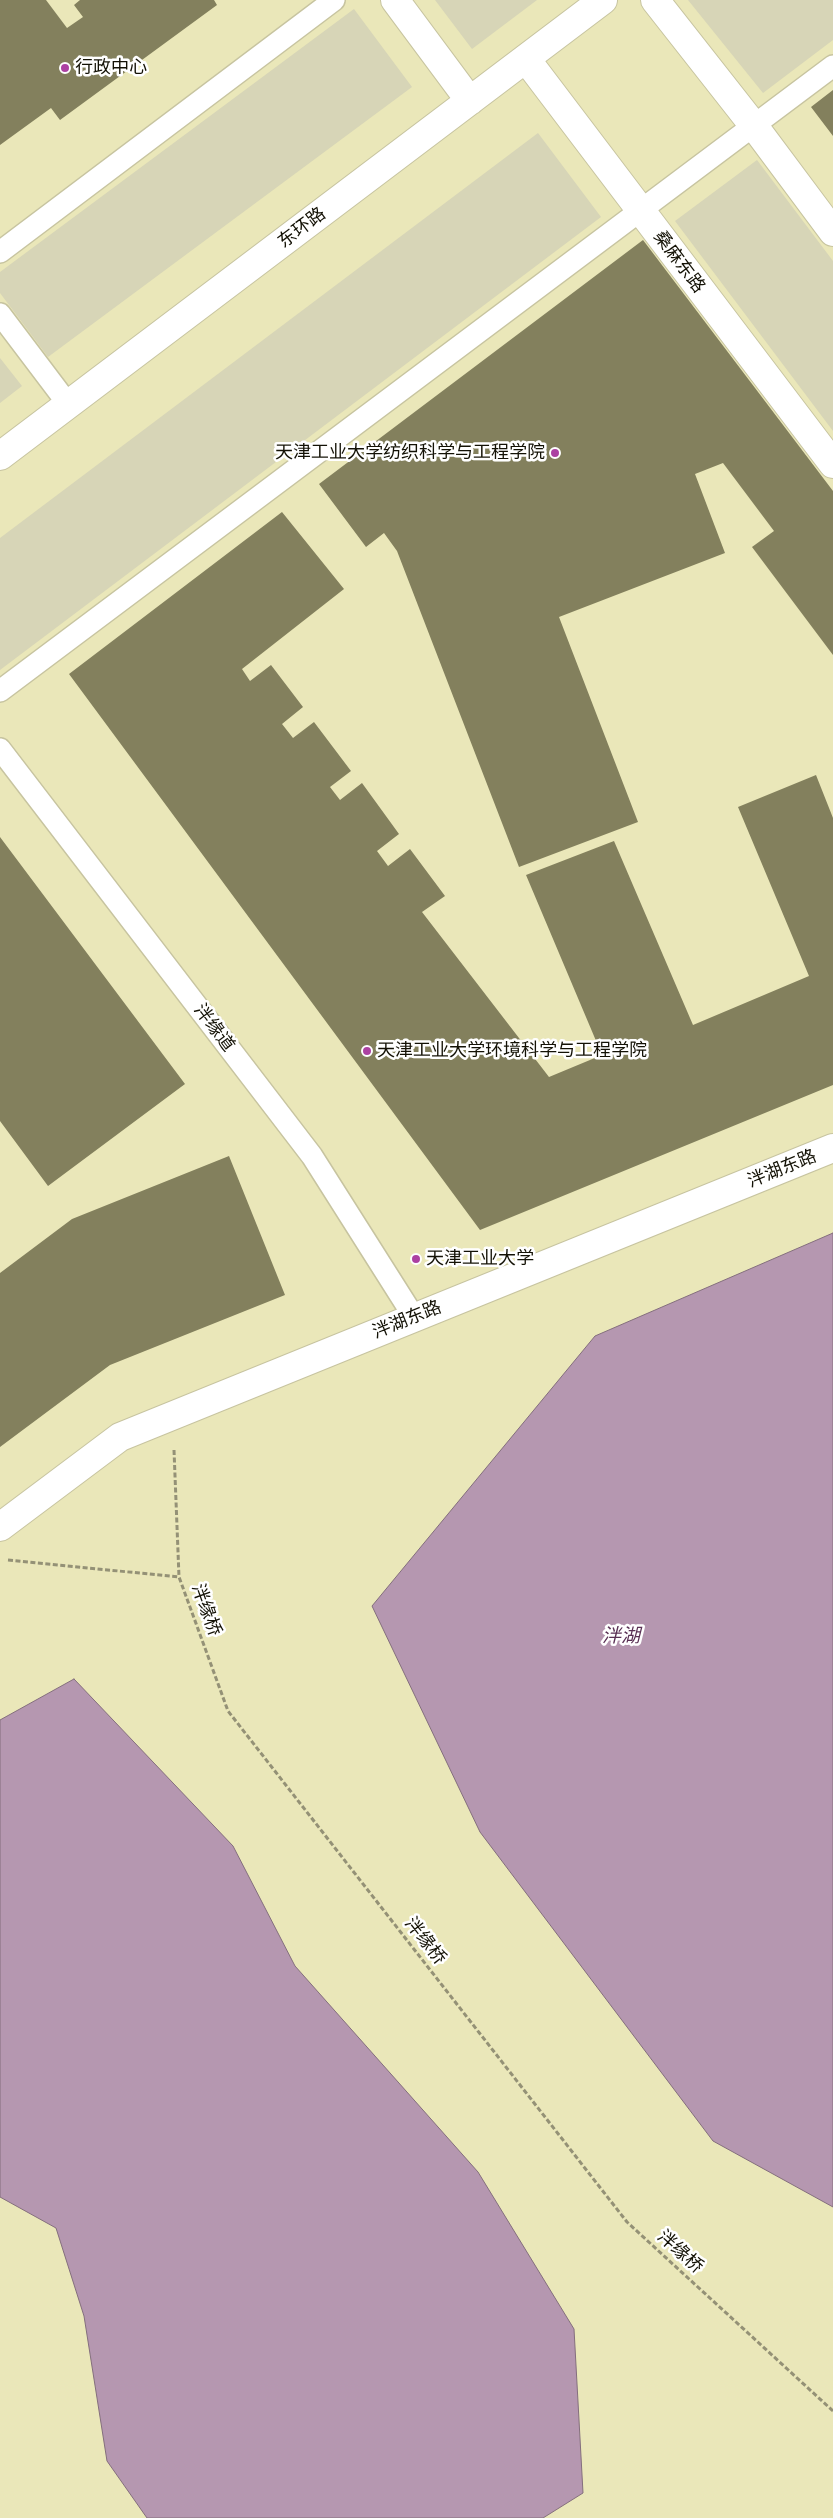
<!DOCTYPE html>
<meta charset="utf-8">
<style>
body{margin:0}
canvas{display:block;background:#f5f2cc}
</style>
<canvas width="833" height="2518"></canvas>
<script>
const g = document.querySelector('canvas').getContext('2d');
g.lineJoin = 'round';
function paint(path, color) { g.fillStyle = color; g.fill(path, 'evenodd'); }
const shape = rows => new Path2D(rows.map(r => 'M' + r).join(''));
function trace(path, color, width, dash) { g.strokeStyle = color; g.lineWidth = width; g.lineCap = dash ? 'butt' : 'round'; g.setLineDash(dash || []); g.stroke(path); }
function label(font, color, halo, rows, align = 'center') {
  g.font = font + ' "Zilla Slab","Noto Sans SC",serif'; g.lineWidth = 5; g.setLineDash([]); g.textBaseline = 'middle'; g.strokeStyle = halo; g.fillStyle = color; for (const [text, x, y, turn = 0] of rows) {
    g.save(); g.translate(x, y); g.rotate((+turn || 0) * Math.PI / 180); g.textAlign = isNaN(turn) ? turn : align; if (halo) g.strokeText(text, 0, 0); g.fillText(text, 0, 0); g.restore();
  }
}
const built = shape([
 [0,0,833,0,833,2518,0,2518]
]);
const green = shape([
 [435,0,537,0,472,49],
 [688,0,833,0,833,40,763,93],
 [354,9,412,87,48,357,0,293,0,272],
 [538,133,601,217,0,670,0,538],
 [757,160,833,261,833,431,675,221],
 [0,358,22,386,0,403]
]);
const water = shape([
 [833,1233,833,2207,713,2141,480,1832,372,1606,595,1336,833,1233],
 [74,1679,233,1846,295,1966,478,2172,574,2329,583,2493,543,2518,147,2518,107,2461,84,2316,56,2228,0,2197,0,1720,74,1679]
]);
const building = shape([
 [0,0,46,0,67,28,83,17,74,5,80,0,214,0,217,5,60,120,51,108,0,145],
 [833,90,833,136,811,107],
 [643,240,833,491,833,655,752,547,774,531,723,463,695,474,725,553,559,617,638,822,519,867,397,551,384,533,366,547,319,484],
 [282,512,344,589,242,669,250,681,271,665,303,707,282,724,293,738,314,722,351,771,330,787,340,800,362,783,399,834,377,851,388,866,410,849,445,896,422,912,549,1077,602,1055,526,875,614,841,693,1025,809,976,738,807,816,775,833,818,833,1085,480,1230,69,674],
 [0,837,185,1084,48,1186,0,1121],
 [229,1156,285,1295,110,1365,0,1447,0,1273,72,1219]
]);
const path = shape([
 [174,1450,179,1577],
 [8,1560,179,1577,228,1711,627,2222,833,2411]
]);
const lane = shape([
 [0,252,334,0],
 [0,314,68,404],
 [0,691,833,66],
 [0,749,312,1156,414,1317]
]);
const street = shape([
 [655,0,754,126,833,232],
 [526,59,833,464],
 [0,1527,120,1437,833,1148]
]);
const secondary = shape([
 [395,0,470,101],
 [0,456,603,0]
]);
const markers = [
 [65,68,5,"#ac41a2"],
 [555,453,5,"#ac41a2"],
 [367,1051,5,"#ac41a2"],
 [416,1259,5,"#ac41a2"]
];
const poiNames = [
 ["行政中心",75,68],
 ["天津工业大学纺织科学与工程学院",545,453,"right"],
 ["天津工业大学环境科学与工程学院",377,1051],
 ["天津工业大学",426,1259]
];
const streetNames = [
 ["东环路",302,228,-37],
 ["桑麻东路",679,262,53],
 ["泮缘道",214,1028,53],
 ["泮湖东路",782,1169,-22],
 ["泮湖东路",407,1320,-22],
 ["泮缘桥",206,1610,70],
 ["泮缘桥",425,1941,52],
 ["泮缘桥",680,2252,42]
];
const waterNames = [
 ["泮湖",621,1637]
];
paint(built, '#eae7b9');
paint(green, '#d7d5b7');
paint(water, '#b597b0');
trace(water, '#846f7d', 1);
paint(building, '#83805d');
trace(lane, '#c7c4a0', 24);
trace(street, '#c7c4a0', 30);
trace(secondary, '#c7c4a0', 30);
trace(path, '#949176', 3, [5, 2.5]);
trace(lane, '#fff', 21);
trace(street, '#fff', 28);
trace(secondary, '#fff', 28);
for (const [x, y, r, color] of markers) { const dot = new Path2D(); dot.arc(x, y, r, 0, 2 * Math.PI); g.fillStyle = color; g.fill(dot); trace(dot, '#fff', 2); }
label('18px', '#131105', '#fff', poiNames, 'left');
label('18px', '#131105', '#fff', streetNames);
label('italic 19px', '#593054', '#fff', waterNames);
</script>
